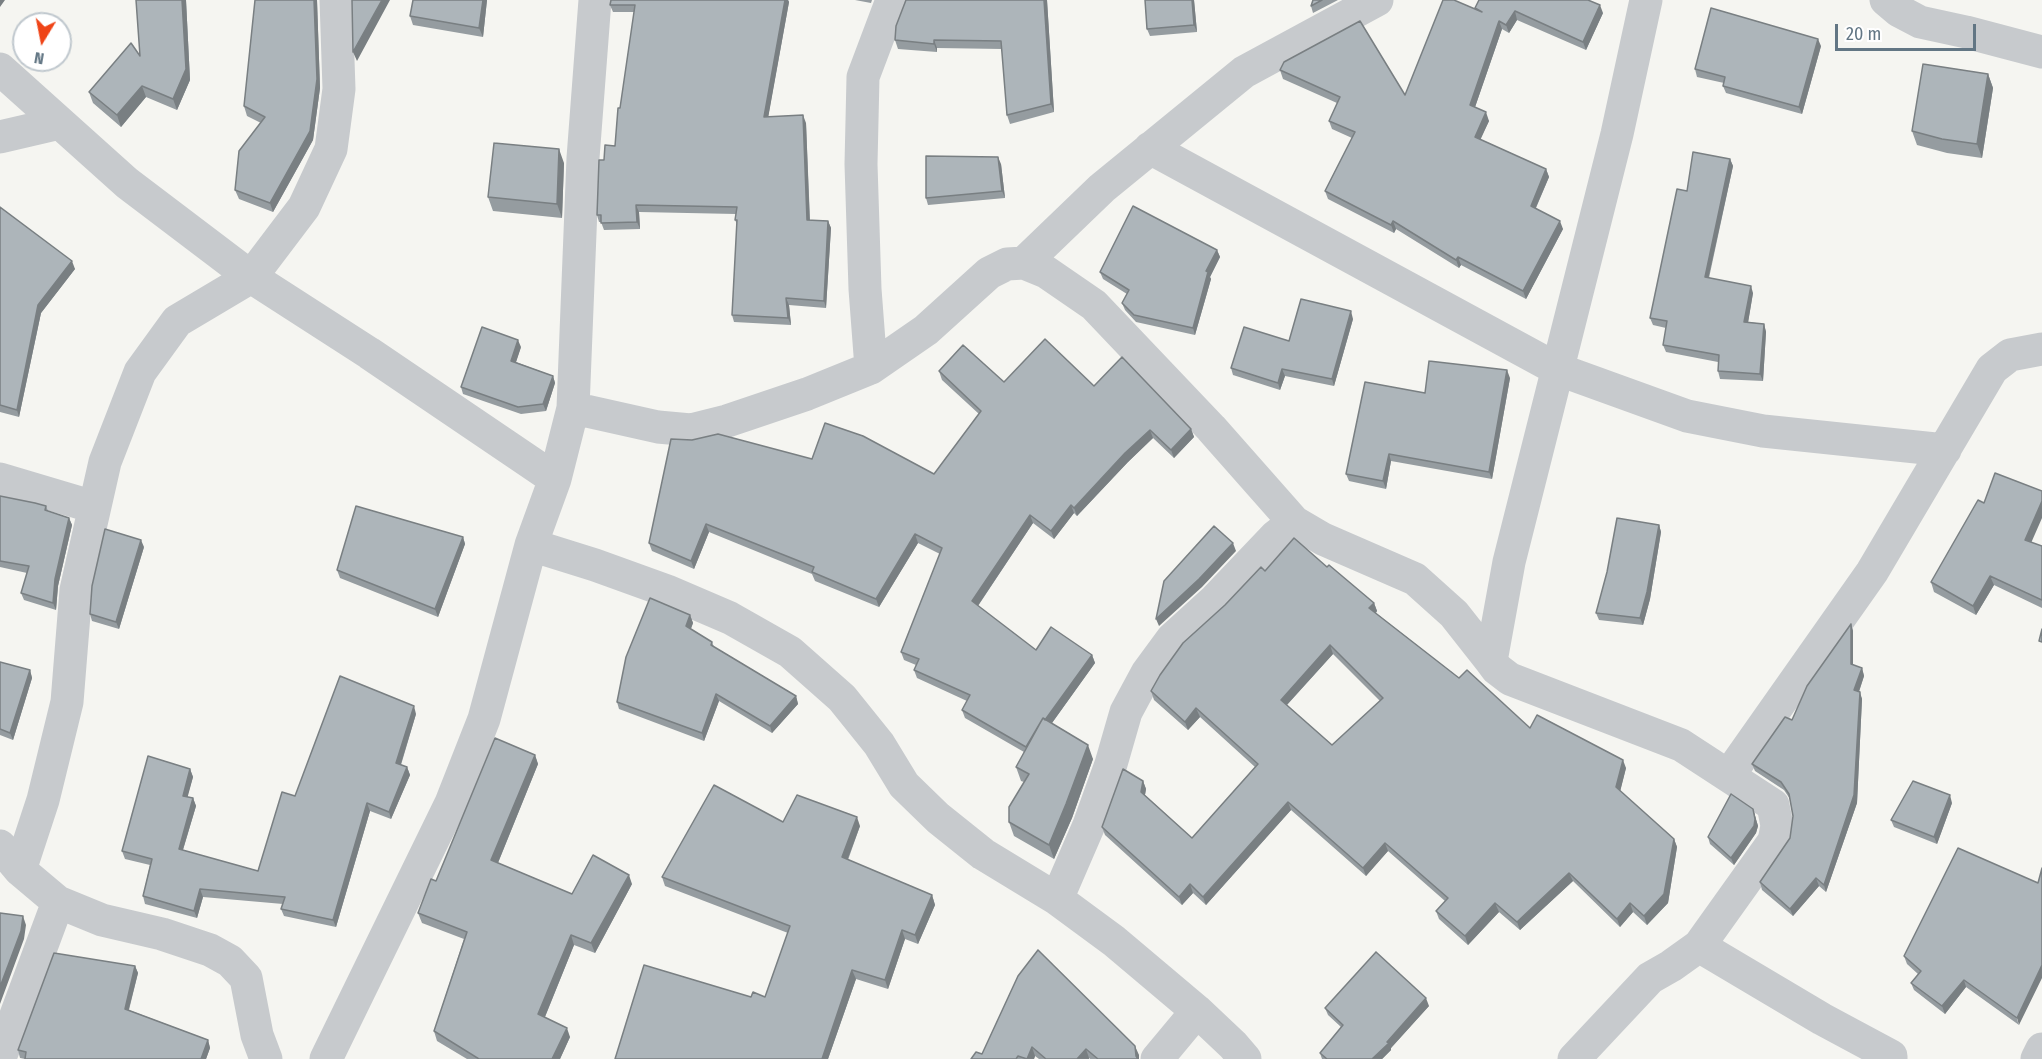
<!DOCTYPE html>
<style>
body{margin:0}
#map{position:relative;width:2042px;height:1059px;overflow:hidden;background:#f5f5f1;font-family:"Fira Sans Condensed",sans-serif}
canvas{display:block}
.north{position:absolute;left:12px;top:12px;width:60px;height:60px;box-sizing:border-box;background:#fff;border:2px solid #c0c8ce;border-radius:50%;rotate:190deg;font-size:16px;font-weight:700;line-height:24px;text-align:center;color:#627684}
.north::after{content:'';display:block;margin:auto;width:21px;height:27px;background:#ef4417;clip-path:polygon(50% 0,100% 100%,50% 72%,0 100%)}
.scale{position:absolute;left:1835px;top:24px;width:141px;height:27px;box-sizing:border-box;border:3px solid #627684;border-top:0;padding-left:8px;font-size:18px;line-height:21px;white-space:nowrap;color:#627684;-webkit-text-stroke:4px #fff;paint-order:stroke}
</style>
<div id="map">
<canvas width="2042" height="1059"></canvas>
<div class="north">N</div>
<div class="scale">20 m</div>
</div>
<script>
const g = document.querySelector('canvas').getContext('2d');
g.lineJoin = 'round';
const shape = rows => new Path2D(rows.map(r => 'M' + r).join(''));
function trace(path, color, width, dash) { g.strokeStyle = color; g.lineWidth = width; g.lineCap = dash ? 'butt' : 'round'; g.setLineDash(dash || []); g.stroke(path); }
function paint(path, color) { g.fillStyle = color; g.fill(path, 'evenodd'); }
const minor = shape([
 [1886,0,1899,11,1920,22,1966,32,2042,52],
 [0,69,127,183,251,277,369,353,555,479],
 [0,137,60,123],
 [1150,148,1557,369,1687,416,1763,431,1945,450],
 [1024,263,1102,188,1244,72,1377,0],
 [871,368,865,289,861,164,863,77,892,0],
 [573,408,658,427,691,430,727,421,807,394,871,368,926,330,989,273,1007,264,1024,263,1046,272,1094,305,1211,428,1294,522,1323,539,1415,579,1454,614,1491,661],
 [0,479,94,507],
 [531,545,595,565,667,591,730,618,790,652,842,698,879,744,904,785,938,818,983,854,1057,899,1114,941,1197,1011,1233,1045,1245,1059],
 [1729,775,1872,572,1992,369,2010,355,2042,349],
 [0,846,20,870,58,902,102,920,162,934,210,950,230,961,246,978,257,1035,266,1059],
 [20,870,43,800,67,702,76,590,105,462,140,372,177,321,251,277,304,207,331,149,339,89,336,0],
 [1057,899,1089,825,1111,764,1126,712,1147,673,1172,639,1215,600,1276,536,1294,522],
 [1699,946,1822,1019,1891,1056,1891,1059],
 [0,1058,58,902],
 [326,1059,451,803,484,719,531,545,555,479,573,408,583,158,595,0],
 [1157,1059,1197,1011],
 [1574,1059,1650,978,1671,966,1699,946,1774,841,1777,826,1773,805,1681,745,1510,679,1497,669,1491,661,1509,562,1617,134,1646,0],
 [2037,1059,2042,1049]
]);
const wall = shape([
 [136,0,186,0,190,80,177,110,146,97,121,127,93,103,89,92,140,56],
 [255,0,317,0,320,88,313,140,273,212,239,199,235,190,261,123,247,116,244,106],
 [413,0,487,0,483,37,413,25,410,16],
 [611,0,788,0,789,2,768,117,806,123,810,220,828,221,831,228,826,308,789,305,791,325,734,322,732,315,737,224,735,220,736,214,639,212,640,229,604,230,601,222,599,222,597,215,604,160,615,146,634,12,613,12,610,5],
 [855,0,872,0,871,3],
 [1047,0,1054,112,1010,124,1007,115,1002,49,937,48,937,52,898,49,895,40],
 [1145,0,1194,0,1197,32,1150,36,1147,29],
 [1313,0,1338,0,1313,13,1311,6],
 [1475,9,1603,13,1586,50,1517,20,1509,33,1502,29,1475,107,1489,121,1480,139,1546,169,1549,177,1536,208,1563,229,1526,299,1461,265,1459,268,1396,229,1394,233,1328,199,1325,191,1352,138,1332,129,1329,121,1337,103,1283,79,1280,70,1405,95],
 [1821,46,1802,114,1726,93,1723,86,1724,83,1697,77,1695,69],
 [1988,74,1993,88,1982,158,1947,153,1917,145,1912,131],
 [1730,159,1733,166,1709,278,1753,293,1748,322,1764,324,1766,332,1763,381,1720,379,1718,371,1718,362,1666,352,1663,345,1666,328,1653,325,1650,318,1687,191],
 [564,163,562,218,493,211,488,197],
 [1001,164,1005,198,928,205,926,198],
 [0,207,75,269,41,313,19,417,0,412],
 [1217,250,1220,257,1210,277,1211,279,1195,335,1136,322,1125,310,1122,303,1127,294,1103,279,1100,272],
 [1353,319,1334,386,1285,376,1280,390,1233,375,1231,368,1289,341],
 [521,347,516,362,553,376,555,383,546,411,521,414,463,394,461,387],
 [939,371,1004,382,1094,386,1191,429,1194,437,1174,458,1153,438,1128,462,1077,516,1074,513,1054,539,1033,523,978,606,1036,650,1092,655,1095,663,1052,723,1093,759,1072,818,1054,859,1014,836,1009,822,1024,782,1021,781,1016,767,1024,752,965,718,962,710,967,701,917,678,914,670,916,665,904,660,901,652,940,554,918,543,879,607,815,581,812,574,709,532,694,569,652,551,649,543,812,459,934,474,979,414,942,380],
 [1510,378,1492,479,1391,461,1386,489,1349,481,1346,474,1425,393],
 [0,496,46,506,48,511,69,518,72,525,58,586,56,610,24,600,21,593,27,573,0,567],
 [1659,525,1661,532,1650,599,1643,625,1599,620,1596,613],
 [463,537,465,544,438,617,340,578,337,570],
 [2031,543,2042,546,2042,608,1994,585,1976,615,1934,592,1931,582],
 [144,547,119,629,92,621,90,614],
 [1327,567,1374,603,1377,611,1376,613,1459,678,1530,728,1626,768,1620,791,1674,839,1677,847,1668,903,1647,925,1633,912,1620,927,1573,881,1520,930,1499,912,1468,945,1439,919,1436,911,1445,901,1388,851,1366,876,1291,810,1206,905,1193,893,1182,905,1105,835,1102,827,1143,781,1146,789,1145,795,1192,838,1255,767,1200,717,1188,730,1154,700,1151,691,1225,605,1265,571],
 [1333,654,1380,701,1332,745,1287,705],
 [690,615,693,623,691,629,712,642,714,647,796,696,798,704,772,733,719,701,704,741,619,709,617,702],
 [1851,624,1853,631,1853,665,1862,668,1864,676,1859,692,1862,699,1857,803,1826,892,1819,886,1793,916,1762,890,1760,882,1790,838,1793,816,1790,799,1784,790,1755,771,1752,764,1792,720],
 [0,662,30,670,32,678,13,740,0,735],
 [416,714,401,765,407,767,410,775,391,819,370,811,336,927,284,916,281,909,283,904,203,897,197,918,145,904,143,896,150,865,125,859,122,851,190,769,193,777,187,797,193,798,196,806,183,850,258,871,295,796],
 [535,755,538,764,498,863,572,894,632,884,595,953,574,945,545,1017,570,1037,560,1059,467,1059,437,1041,434,1031,464,939,422,923,418,913,436,881],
 [1952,803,1937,844,1894,827,1891,820],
 [1753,809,1758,826,1756,833,1734,865,1710,844,1708,837],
 [783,822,860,826,848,860,932,895,935,905,918,944,905,939,888,989,856,979,828,1059,615,1059,751,997,765,997,788,933,665,886,662,877],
 [1958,848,2019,1025,1966,987,1945,1014,1914,990,1911,983,1918,974,1907,964,1904,956],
 [135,966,138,973,129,1010,208,1040,210,1048,206,1059,25,1059,20,1058,18,1050],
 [1018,976,1139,1055,1139,1059,1090,1059,1089,1058,1089,1059,1039,1059,1035,1056,1034,1059,971,1059,982,1054],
 [1429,1006,1391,1048,1391,1050,1382,1059,1322,1059,1320,1053,1341,1027,1328,1015,1325,1008]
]);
const shadedWall = shape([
 [0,0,5,0,0,7],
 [182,0,186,0,190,80,177,110,173,99],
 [314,0,317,0,320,88,313,140,273,212,270,203],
 [382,0,390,0,357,61,353,52],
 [483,0,487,0,483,37,479,28],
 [785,0,788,0,789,2,767,124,764,117],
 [1044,0,1047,0,1054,112,1051,104],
 [1192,0,1194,0,1197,32,1194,25],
 [1600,5,1603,13,1586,50,1583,42],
 [1515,11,1517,20,1509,33,1506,25],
 [1499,21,1502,29,1473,113,1470,105],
 [1818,39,1821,46,1802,114,1799,107],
 [934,40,937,48,937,52,934,44],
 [1988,74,1993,88,1982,158,1977,144],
 [142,86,146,97,121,127,117,115],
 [1486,112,1489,121,1478,145,1475,137],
 [803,115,806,123,810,227,807,220],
 [559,149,564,163,562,218,557,204],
 [998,157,1001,164,1005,198,1002,191],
 [1730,159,1733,166,1707,284,1705,277],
 [1546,169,1549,177,1533,214,1531,206],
 [636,205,639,212,640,229,637,222],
 [828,221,831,228,826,308,824,301],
 [1393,221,1396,229,1394,233,1391,225],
 [1560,221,1563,229,1526,299,1523,291],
 [1217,250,1220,257,1210,277,1211,279,1195,335,1193,328,1206,271],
 [1458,257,1461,265,1459,268,1456,260],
 [72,261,75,269,41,313,19,417,17,410,38,305],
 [1751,286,1753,293,1747,329,1744,322],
 [786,298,789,305,791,325,788,318],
 [1351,311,1353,319,1334,386,1332,379],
 [1764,324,1766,332,1763,381,1760,374],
 [518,340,521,347,514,368,511,361],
 [1282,369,1285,376,1280,390,1278,383],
 [1507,370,1510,378,1492,479,1489,472],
 [553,376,555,383,546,411,543,404],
 [1191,429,1194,437,1174,458,1171,450],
 [1150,430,1153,438,1128,462,1077,516,1074,508,1125,453],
 [1389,454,1391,461,1386,489,1383,481],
 [2042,501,2042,518,2028,550,2025,540],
 [1071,505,1074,513,1054,539,1051,531],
 [1030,515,1033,523,975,610,972,601],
 [69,518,72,525,58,586,56,610,53,603,55,579],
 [706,524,709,532,694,569,691,561],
 [1659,525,1661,532,1650,599,1643,625,1640,618],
 [915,534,918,543,879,607,876,599],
 [463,537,465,544,438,617,435,609],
 [141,540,144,547,119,629,116,622],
 [1233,543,1236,551,1202,587,1159,626,1156,619],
 [1990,576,1994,585,1976,615,1973,606],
 [1374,603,1377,611,1372,617,1369,608],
 [690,615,693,623,689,633,686,626],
 [1851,624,1853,631,1853,672,1851,664],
 [1330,645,1333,654,1284,708,1281,700],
 [1092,655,1095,663,1029,755,1026,747],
 [1862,668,1864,676,1857,697,1854,690],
 [30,670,32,678,13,740,10,733],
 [1860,692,1862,699,1857,803,1826,892,1824,885],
 [716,694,719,701,704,741,702,733],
 [796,696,798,704,772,733,770,726],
 [414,706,416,714,399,770,396,763],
 [1196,708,1200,717,1188,730,1185,722],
 [1088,745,1093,759,1072,818,1054,859,1049,845],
 [535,755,538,764,495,870,491,860],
 [1623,760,1626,768,1619,796,1616,787],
 [407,767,410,775,391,819,389,812],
 [190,769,193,777,186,803,183,796],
 [1143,781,1146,789,1144,800,1141,792],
 [1950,795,1952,803,1937,844,1934,837],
 [193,798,196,806,181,856,179,849],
 [1288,802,1291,810,1206,905,1203,897],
 [367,803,370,811,336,927,333,920],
 [1753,809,1758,826,1756,833,1734,865,1731,858],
 [857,817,860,826,845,866,842,857],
 [1674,839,1677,847,1668,903,1647,925,1644,916],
 [1385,843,1388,851,1366,876,1363,868],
 [1569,873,1573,881,1520,930,1517,922],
 [629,875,632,884,595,953,591,943],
 [1816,878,1819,886,1793,916,1790,909],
 [1190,884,1193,893,1182,905,1179,897],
 [200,889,203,897,197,918,194,911],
 [932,895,935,905,918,944,915,935],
 [1495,903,1499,912,1468,945,1465,936],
 [1630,903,1633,912,1620,927,1617,919],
 [23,916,26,925,24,939,0,1004,0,987],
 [902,930,905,939,888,989,885,980],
 [571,935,574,945,542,1024,538,1014],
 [2042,965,2042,978,2019,1025,2017,1018],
 [135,966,138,973,127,1016,125,1009],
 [852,970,856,979,828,1059,822,1059],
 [1964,980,1966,987,1945,1014,1942,1006],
 [1426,998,1429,1006,1391,1048,1391,1050,1382,1059,1372,1059],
 [567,1028,570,1037,560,1059,552,1059],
 [208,1040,210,1048,206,1059,201,1059],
 [1135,1046,1139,1055,1139,1059,1137,1059,1136,1056],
 [1032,1047,1035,1056,1034,1059,1027,1059],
 [1086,1049,1089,1058,1089,1059,1077,1059]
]);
const building = shape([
 [136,0,182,0,186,69,173,99,142,86,117,115,89,92,131,43,140,56,136,0],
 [255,0,314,0,317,79,310,131,270,203,235,190,239,151,265,117,244,106,255,0],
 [352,0,382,0,353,52,352,0],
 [413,0,483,0,479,28,410,16,413,0],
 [611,0,785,0,764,117,803,115,807,220,828,221,824,301,786,298,788,318,732,315,737,220,735,220,737,207,636,205,637,222,601,223,601,215,597,215,599,160,604,160,605,145,615,146,618,108,620,108,635,5,610,5,611,0],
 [906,0,1044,0,1051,104,1007,115,1001,41,934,40,934,44,895,40,896,26,906,0],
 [1145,0,1192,0,1194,25,1147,29,1145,0],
 [1313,0,1322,0,1311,6,1313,0],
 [1443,0,1454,0,1482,12,1475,8,1479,0,1588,0,1600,5,1583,42,1515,11,1506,25,1499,21,1470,105,1486,112,1475,137,1546,169,1531,206,1560,221,1523,291,1458,257,1456,260,1393,221,1391,225,1325,191,1355,132,1329,121,1340,97,1280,70,1284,62,1360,21,1405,95,1443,0],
 [1711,8,1818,39,1799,107,1723,86,1725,77,1695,69,1711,8],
 [1923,64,1988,74,1977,144,1942,139,1912,131,1923,64],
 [494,143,559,149,557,204,488,197,494,143],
 [1693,152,1730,159,1705,277,1751,286,1744,322,1764,324,1760,374,1718,371,1719,355,1663,345,1667,321,1650,318,1677,189,1687,191,1693,152],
 [926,156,998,157,1002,191,926,198,926,156],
 [1133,206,1217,250,1206,271,1208,272,1193,328,1134,315,1122,303,1129,290,1100,272,1133,206],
 [0,207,72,261,38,305,17,410,0,405,0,207],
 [1301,299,1351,311,1332,379,1282,369,1278,383,1231,368,1244,327,1289,341,1301,299],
 [482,327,518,340,511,361,553,376,543,404,518,407,461,387,482,327],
 [1045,339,1094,386,1122,357,1191,429,1171,450,1150,430,1125,453,1074,508,1071,505,1051,531,1030,515,972,601,1036,650,1051,627,1092,655,1045,720,1043,718,1026,747,962,710,970,695,914,670,919,659,901,652,942,548,915,534,876,599,812,572,814,567,706,524,691,561,649,543,671,439,692,440,718,434,812,459,825,423,863,436,934,474,981,411,939,371,963,345,1004,382,1045,339],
 [1429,361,1507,370,1489,472,1389,454,1383,481,1346,474,1365,382,1425,393,1429,361],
 [1995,473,2042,491,2042,501,2025,540,2042,546,2042,600,1990,576,1973,606,1931,582,1978,500,1984,503,1995,473],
 [0,496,35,503,46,506,45,510,69,518,55,579,53,603,21,593,29,566,0,561,0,496],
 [356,506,463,537,435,609,337,570,356,506],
 [1617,518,1659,525,1647,592,1640,618,1596,613,1607,572,1617,518],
 [1214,526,1233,543,1199,579,1156,619,1164,581,1214,526],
 [105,529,141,540,116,622,90,614,92,586,105,529],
 [1294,538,1327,567,1329,565,1374,603,1369,608,1459,678,1467,670,1530,728,1537,715,1623,760,1616,787,1674,839,1664,894,1644,916,1630,903,1617,919,1569,873,1517,922,1495,903,1465,936,1436,911,1448,898,1385,843,1363,868,1288,802,1203,897,1190,884,1179,897,1102,827,1123,769,1143,781,1141,792,1192,838,1258,764,1196,708,1185,722,1151,691,1160,675,1183,643,1225,605,1261,567,1265,571,1294,538],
 [1330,645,1383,698,1332,745,1281,700,1330,645],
 [650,598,690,615,686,626,712,642,711,645,796,696,770,726,716,694,702,733,617,702,626,657,650,598],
 [1851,624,1851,664,1862,668,1854,690,1860,692,1854,795,1824,885,1816,878,1790,909,1760,882,1790,838,1793,816,1789,794,1781,782,1752,764,1785,717,1792,720,1807,686,1851,624],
 [2042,629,2042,642,2039,641,2042,629],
 [0,662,30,670,10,733,0,729,0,662],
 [340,676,414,706,396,763,407,767,389,812,367,803,333,920,281,909,285,897,200,889,194,911,143,896,152,859,122,851,148,756,190,769,183,796,193,798,179,849,258,871,282,792,295,796,340,676],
 [1043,718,1088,745,1066,804,1049,845,1009,822,1009,807,1029,774,1016,767,1043,718],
 [495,738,535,755,491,860,572,894,593,855,629,875,591,943,571,935,538,1014,567,1028,552,1059,479,1059,434,1031,467,932,418,913,431,879,436,881,495,738],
 [1913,781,1950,795,1934,837,1891,820,1913,781],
 [714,785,783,822,797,795,857,817,842,857,932,895,915,935,902,930,885,980,852,970,822,1059,615,1059,644,965,751,997,753,992,765,997,790,926,662,877,714,785],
 [1731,794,1753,809,1755,819,1754,826,1731,858,1708,837,1731,794],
 [1958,848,2038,883,2042,868,2042,965,2017,1018,1964,980,1942,1006,1911,983,1921,971,1904,956,1958,848],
 [0,913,23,916,21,931,0,987,0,913],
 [1038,950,1135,1046,1136,1056,1138,1059,1098,1059,1086,1049,1077,1059,1046,1059,1032,1047,1027,1059,1018,1056,1016,1059,971,1059,976,1052,982,1054,1018,976,1038,950],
 [1376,952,1426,998,1387,1042,1389,1043,1372,1059,1327,1059,1320,1053,1343,1025,1325,1008,1376,952],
 [54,953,135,966,125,1009,208,1040,201,1059,25,1059,26,1052,18,1050,54,953]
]);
trace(minor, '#c7cacd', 33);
paint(wall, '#959ca0');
paint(shadedWall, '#797f82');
paint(building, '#adb5ba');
trace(building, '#797f82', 1.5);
</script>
